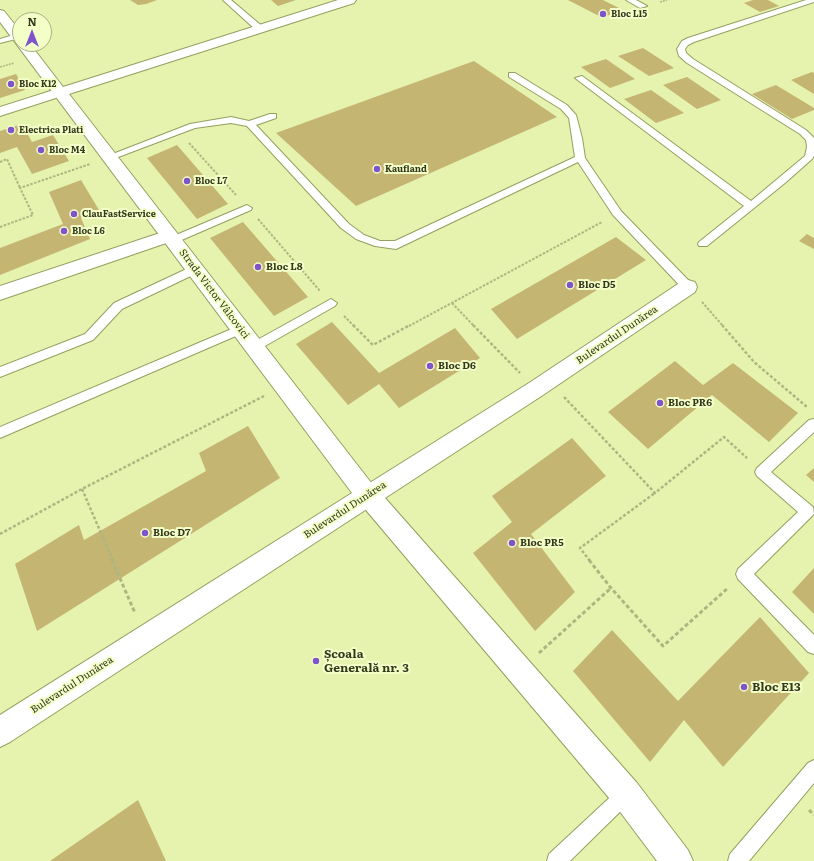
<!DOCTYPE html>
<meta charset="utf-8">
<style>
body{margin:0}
#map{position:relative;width:814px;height:861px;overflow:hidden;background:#e6f3af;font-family:Literata,serif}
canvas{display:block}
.north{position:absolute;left:12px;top:12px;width:40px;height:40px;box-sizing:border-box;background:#f4ffc8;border:1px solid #a7af84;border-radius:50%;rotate:0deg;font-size:11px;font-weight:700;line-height:16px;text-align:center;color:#33381d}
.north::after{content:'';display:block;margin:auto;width:14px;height:18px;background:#7f53cc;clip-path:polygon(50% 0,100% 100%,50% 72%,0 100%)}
</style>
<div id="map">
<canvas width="814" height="861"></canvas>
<div class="north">N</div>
</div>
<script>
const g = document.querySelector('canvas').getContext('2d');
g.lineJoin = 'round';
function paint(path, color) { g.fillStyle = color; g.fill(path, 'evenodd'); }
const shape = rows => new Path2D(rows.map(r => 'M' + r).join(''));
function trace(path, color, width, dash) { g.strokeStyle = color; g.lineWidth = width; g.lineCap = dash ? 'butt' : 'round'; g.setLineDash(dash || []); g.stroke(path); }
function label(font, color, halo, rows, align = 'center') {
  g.font = font + ' Literata,serif'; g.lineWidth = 4; g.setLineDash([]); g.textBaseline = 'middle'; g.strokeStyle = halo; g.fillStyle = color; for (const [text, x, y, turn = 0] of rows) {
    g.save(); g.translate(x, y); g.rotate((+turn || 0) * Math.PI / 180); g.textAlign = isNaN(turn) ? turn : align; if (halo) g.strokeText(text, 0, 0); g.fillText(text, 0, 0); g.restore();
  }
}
const building = shape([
 [130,0,157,0,146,4,138,5],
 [271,0,296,0,278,6],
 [568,0,603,0,621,9,603,18],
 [753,0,768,0,779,6,760,12,744,3],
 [643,48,674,68,649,76,618,56],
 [606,59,635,79,610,88,581,67],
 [474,61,557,117,356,206,276,133],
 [812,72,814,73,814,94,791,80],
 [16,74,25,90,0,98,0,79],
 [687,77,721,100,697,109,663,85],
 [776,85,814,108,814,110,792,119,752,94],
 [651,90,684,113,656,123,624,99],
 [22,124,32,142,53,135,69,161,32,174,17,147,0,153,0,131],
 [177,145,228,204,197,219,147,158],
 [81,180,99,210,81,218,90,239,0,275,0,248,63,224,49,192],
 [243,222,308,297,274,316,210,238],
 [807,234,814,238,814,249,799,241],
 [616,237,646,260,517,339,491,309],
 [332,322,379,373,455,328,480,358,399,408,379,384,348,405,296,344],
 [675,361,703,385,733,363,798,413,769,442,712,395,648,449,608,412],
 [248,426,280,478,37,631,15,564,79,525,84,540,206,471,199,453],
 [572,438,606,476,531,534,575,592,535,631,473,553,512,522,492,496],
 [814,468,814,482,806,475],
 [814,568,814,614,792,592],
 [760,617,809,673,723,767,684,720,650,762,573,671,612,630,678,701],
 [138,800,166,861,50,861]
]);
const pathFar3 = shape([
 [660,2,667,0],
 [0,67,14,63]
]);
const pathFar2 = shape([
 [189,143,236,195],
 [0,162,7,159,20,188],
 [258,219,320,291],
 [0,227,33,215,20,188,90,164],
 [702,302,723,326],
 [452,303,474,326],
 [344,316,354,326],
 [409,326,602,222]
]);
const pathFar1 = shape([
 [353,325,373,345,410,325],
 [473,325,520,373],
 [722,325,754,362,807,407],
 [564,397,655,493,724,437,747,458],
 [82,489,113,561],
 [0,534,82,489,264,396],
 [590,561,580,548,655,493]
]);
const path = shape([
 [112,560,135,613],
 [589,560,611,588,663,646,728,588],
 [539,653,611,588],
 [809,810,814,815]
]);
const service = shape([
 [223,0,231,0,263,27,263,31,257,31,223,0],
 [626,0,636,0,647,6,640,8,626,0],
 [806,0,814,0,814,2,694,42,688,45,685,49,686,53,693,59,806,130,814,138,814,156,812,159,785,183,707,246,699,246,698,244,699,242,744,206,575,78,582,76,751,201,805,156,807,147,806,140,800,134,687,63,679,56,677,49,682,41,688,38,806,0],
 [17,34,20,34,20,38,0,43,0,39,17,34],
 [509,73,515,73,567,105,576,115,582,138,585,158,621,211,692,284,694,287,692,290,684,290,613,215,578,162,396,249,375,246,356,239,341,228,247,126,231,123,195,128,113,159,107,159,105,157,190,124,231,117,249,121,270,114,276,114,276,118,256,125,349,224,364,235,380,241,395,241,575,157,569,118,561,109,509,77,509,73],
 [247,205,252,208,251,210,177,242,173,243,168,240,169,238,247,205],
 [195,265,200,269,199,272,122,309,93,340,0,377,0,367,85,334,114,303,195,265],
 [331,299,337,303,335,306,258,350,250,350,248,347,250,344,331,299],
 [241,325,245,326,247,329,245,332,0,438,0,427,241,325],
 [814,419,814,432,771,472,813,507,814,514,754,574,814,635,814,654,808,652,738,579,736,574,738,569,798,512,757,476,755,472,757,468,809,420,814,419],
 [814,760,814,783,749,861,728,861,730,854,808,763,814,760],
 [626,785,632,788,635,794,632,800,570,861,547,861,549,854,620,788,626,785]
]);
const minor = shape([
 [60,88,65,89,67,92,65,95,0,116,0,107,60,88],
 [169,230,175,232,178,236,175,240,0,300,0,286,169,230],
 [688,280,695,282,697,287,695,292,543,395,385,498,637,783,688,850,693,861,657,861,615,805,360,503,356,496,360,489,529,383,681,282,688,280]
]);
const tertiary = shape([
 [338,0,356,0,354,3,69,94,376,489,380,496,376,503,10,742,0,747,0,715,352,493,0,22,0,10,4,11,20,31,20,44,30,44,63,87,338,0]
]);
const markers = [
 [603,14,4,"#7f53cc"],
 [11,84,4,"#7f53cc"],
 [11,130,4,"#7f53cc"],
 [41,150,4,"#7f53cc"],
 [377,169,4,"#7f53cc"],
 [187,181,4,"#7f53cc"],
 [74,214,4,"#7f53cc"],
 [64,231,4,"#7f53cc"],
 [258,267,4,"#7f53cc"],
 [570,285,4,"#7f53cc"],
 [430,366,4,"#7f53cc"],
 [660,403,4,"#7f53cc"],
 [145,533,4,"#7f53cc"],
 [512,543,4,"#7f53cc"],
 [316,661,4,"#7f53cc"],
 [744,687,4,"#7f53cc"]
];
const farPoinames = [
 ["Bloc L15",611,14],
 ["Bloc K12",19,84],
 ["Electrica Plati",19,130],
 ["Bloc M4",49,150],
 ["Kaufland",385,169],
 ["Bloc L7",195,181],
 ["ClauFastService",82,214],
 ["Bloc L6",72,231]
];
const poiNames = [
 ["Bloc L8",266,267],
 ["Bloc D5",578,285],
 ["Bloc D6",438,366],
 ["Bloc PR6",668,403],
 ["Bloc D7",153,533],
 ["Bloc PR5",520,543]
];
const streetNames = [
 ["Strada Victor Vâlcovici",214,294,53],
 ["Bulevardul Dunărea",617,335,-34],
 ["Bulevardul Dunărea",345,510,-33],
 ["Bulevardul Dunărea",72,685,-33]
];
const nearPoinames = [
 ["Școala",324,654],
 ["Generală nr. 3",324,668],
 ["Bloc E13",752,687]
];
paint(building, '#c4b572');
trace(service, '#949f5f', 2);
trace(minor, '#949f5f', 2);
trace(tertiary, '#949f5f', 2);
trace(pathFar3, '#acb680', 1.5, [2, 1]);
trace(pathFar2, '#acb680', 2, [2.5, 1.5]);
trace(pathFar1, '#acb680', 2.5, [3, 2]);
trace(path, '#acb680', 3, [4, 2.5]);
paint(service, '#fff');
paint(minor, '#fff');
paint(tertiary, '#fff');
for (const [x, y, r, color] of markers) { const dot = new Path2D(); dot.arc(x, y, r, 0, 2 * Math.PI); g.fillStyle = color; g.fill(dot); trace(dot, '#f4ffc8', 1.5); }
label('bold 9px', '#33381d', '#f4ffc8', farPoinames, 'left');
label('bold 10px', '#33381d', '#f4ffc8', poiNames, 'left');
label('10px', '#33381d', '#f4ffc8', streetNames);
label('bold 12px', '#33381d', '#f4ffc8', nearPoinames, 'left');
</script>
